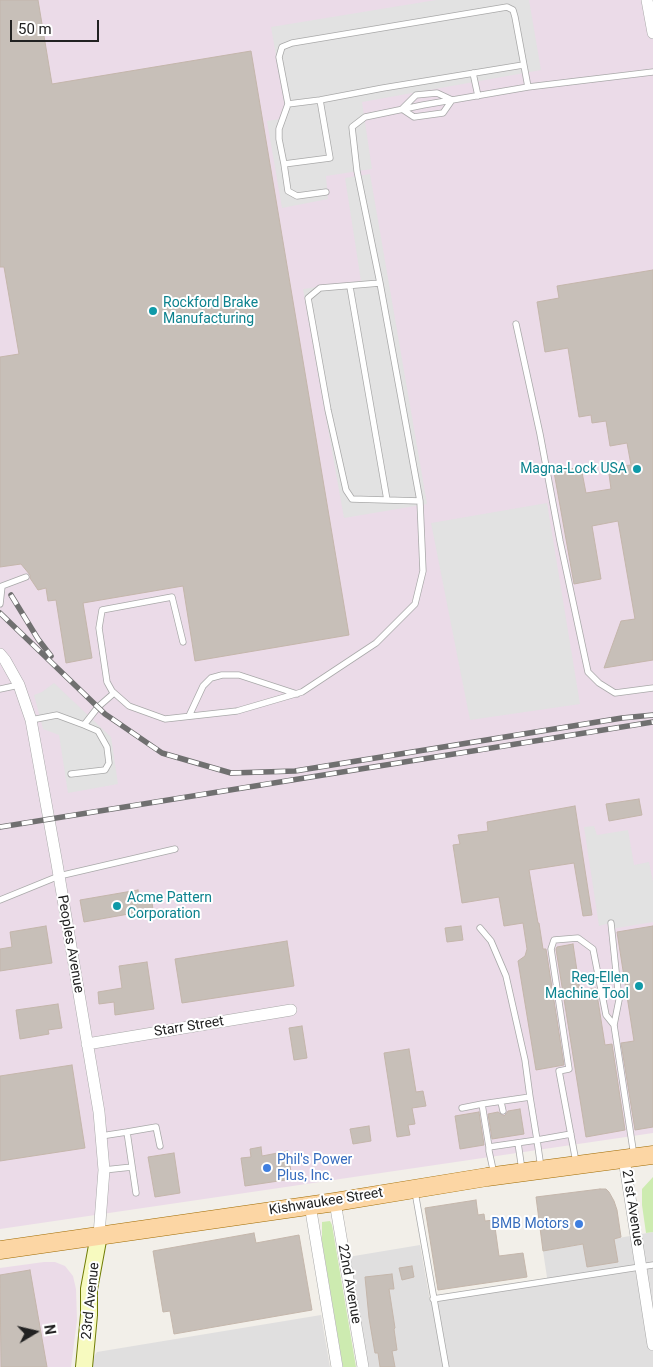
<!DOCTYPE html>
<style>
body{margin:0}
#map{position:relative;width:653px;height:1367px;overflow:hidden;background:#f2efe9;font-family:Roboto,sans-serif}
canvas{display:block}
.north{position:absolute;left:10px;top:1307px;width:50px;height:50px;-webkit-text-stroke:4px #fff;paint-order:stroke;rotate:81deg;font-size:14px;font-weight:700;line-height:20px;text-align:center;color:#222}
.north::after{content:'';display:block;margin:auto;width:18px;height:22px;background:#222;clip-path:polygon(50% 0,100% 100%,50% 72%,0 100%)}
.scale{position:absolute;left:10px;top:20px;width:89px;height:22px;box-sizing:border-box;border:2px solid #222;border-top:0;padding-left:6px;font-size:15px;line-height:18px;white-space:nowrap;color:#222;-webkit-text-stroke:4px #fff;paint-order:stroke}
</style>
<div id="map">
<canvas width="653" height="1367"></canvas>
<div class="north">N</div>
<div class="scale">50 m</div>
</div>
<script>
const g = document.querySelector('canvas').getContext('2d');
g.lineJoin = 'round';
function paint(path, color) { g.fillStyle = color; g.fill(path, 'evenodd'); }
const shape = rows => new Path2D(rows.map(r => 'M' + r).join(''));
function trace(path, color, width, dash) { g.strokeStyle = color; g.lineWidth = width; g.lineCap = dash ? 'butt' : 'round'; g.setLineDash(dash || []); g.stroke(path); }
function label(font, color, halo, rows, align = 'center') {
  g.font = font + ' Roboto,sans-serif'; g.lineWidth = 4; g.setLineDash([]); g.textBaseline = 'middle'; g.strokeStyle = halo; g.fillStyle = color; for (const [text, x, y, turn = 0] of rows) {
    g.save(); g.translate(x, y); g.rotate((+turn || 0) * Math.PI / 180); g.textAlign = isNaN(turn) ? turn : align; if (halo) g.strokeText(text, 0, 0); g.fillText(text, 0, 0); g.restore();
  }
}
const residential = shape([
 [653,1232,653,1367,367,1367,348,1257,420,1245,430,1301,548,1284,543,1251],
 [321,1315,330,1367,93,1367,93,1358,97,1352]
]);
const industrial = shape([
 [0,0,653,0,653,1133,0,1229],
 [44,1262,55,1262,65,1266,73,1276,76,1289,77,1320,71,1367,0,1367,0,1268]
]);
const grass = shape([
 [653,1177,653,1232,646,1233,642,1205,642,1189],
 [330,1221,332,1225,356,1367,343,1367,322,1241,322,1222]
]);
const parking = shape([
 [436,0,529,0,541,70,362,102,372,169,326,176,328,199,282,208,267,121,287,118,271,27],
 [370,174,427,504,344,518,303,289,361,281,345,178],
 [547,503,580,704,470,720,431,523],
 [54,683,111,737,118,784,68,793,59,735,43,729,34,695,42,692],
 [594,826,597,835,628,830,634,865,649,862,653,882,653,922,611,929,610,923,599,926,584,827]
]);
const building = shape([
 [0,0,38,0,52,84,251,51,349,635,195,661,183,586,83,603,92,658,66,663,56,600,48,601,46,588,38,590,30,578,30,575,21,564,0,567,0,357,19,354,4,267,0,267,0,0],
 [653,270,653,660,604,668,621,621,635,619,618,521,592,526,601,579,574,584,554,472,581,467,586,493,611,489,609,474,620,472,622,466,631,465,627,443,610,446,606,421,592,423,591,415,579,417,568,348,545,352,537,302,559,298,557,286,653,270],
 [639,799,642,815,609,821,606,804,639,799],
 [575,806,592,915,583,916,574,863,529,870,538,923,539,923,543,949,546,949,564,1065,536,1070,518,961,525,956,527,949,523,923,504,926,499,897,462,903,453,845,460,844,458,835,488,831,487,822,575,806],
 [138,890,139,898,151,896,154,916,141,918,140,912,84,922,80,900,138,890],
 [46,926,52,963,0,971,0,949,12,947,10,932,46,926],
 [461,926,463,940,447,942,445,928,461,926],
 [653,926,653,1127,635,1130,621,1043,634,1041,617,932,653,926],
 [287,941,294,986,182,1003,175,959,287,941],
 [573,944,580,991,596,988,605,1045,612,1044,625,1130,586,1137,556,949,557,947,573,944],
 [147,962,154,1009,115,1015,114,1002,99,1004,98,992,122,988,119,966,147,962],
 [58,1004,62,1028,48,1030,49,1034,20,1039,16,1010,58,1004],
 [302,1026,307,1058,294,1060,289,1028,302,1026],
 [409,1049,416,1092,423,1091,426,1106,412,1108,415,1124,408,1125,410,1135,397,1137,384,1053,409,1049],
 [72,1065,85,1148,0,1161,0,1076,72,1065],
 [520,1109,524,1134,492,1139,488,1114,498,1112,504,1116,506,1114,508,1111,520,1109],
 [479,1112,484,1145,460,1149,455,1116,479,1112],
 [369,1126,371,1141,353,1144,350,1129,369,1126],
 [261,1147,262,1156,288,1151,292,1179,245,1186,241,1158,251,1157,250,1149,261,1147],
 [174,1153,180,1193,155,1197,148,1157,174,1153],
 [600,1189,606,1189,609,1192,614,1201,617,1210,621,1237,614,1239,618,1262,587,1267,583,1244,543,1251,536,1197,600,1189],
 [476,1200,478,1215,484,1214,485,1221,494,1220,499,1256,523,1253,527,1277,438,1290,425,1208,476,1200],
 [254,1233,256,1243,299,1235,312,1310,174,1334,170,1311,163,1312,153,1251,254,1233],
 [412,1266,414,1277,402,1280,399,1268,412,1266],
 [30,1270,47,1367,1,1367,0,1275,30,1270],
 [392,1274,394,1289,389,1289,395,1328,394,1329,397,1350,392,1351,395,1367,380,1367,378,1353,375,1353,369,1318,365,1277,392,1274]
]);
const lane = shape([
 [523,65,383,88,320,100,288,104,279,57,282,47,292,43,507,7,513,10,515,17,528,87],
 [473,73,478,96],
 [288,104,279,129,279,139,284,164,330,158,320,100],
 [402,109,414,117,443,113,452,100],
 [402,109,416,95,437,93,452,100],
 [284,164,288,191,297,196,326,192],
 [380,283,320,288,308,298,328,410,346,490,352,499,420,501],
 [350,287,387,500],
 [516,324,540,434,560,541,588,672,599,683,615,693,653,688],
 [0,604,2,586,26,577],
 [183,642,172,597,102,610,99,628,107,682,112,691,129,706,165,719,237,711,302,692,376,643,415,604,423,571,420,501,380,283,357,171,352,127,365,117,423,105,528,87,653,72],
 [0,689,19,685],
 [189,716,203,686,211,678,222,675,239,675,297,694],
 [31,720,57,715,84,725,98,707,114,693],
 [71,774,105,770,109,763,107,747,98,731,84,725],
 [0,900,59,876,175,849],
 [611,923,619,1000,614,1025,634,1156],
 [480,928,491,941,506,976,525,1060,530,1097],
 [501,1102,503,1111],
 [462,1108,482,1104],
 [127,1132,156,1127,160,1146],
 [101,1136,127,1132,136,1193],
 [518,1143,522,1170],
 [489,1147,537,1140,530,1097,482,1104,489,1147,489,1151,494,1174],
 [576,1162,559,1071,569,1069,551,949,554,940,578,938,593,949,606,1015,614,1025],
 [541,1168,537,1140,571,1134],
 [104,1170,132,1167],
 [415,1192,446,1367],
 [433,1299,653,1265]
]);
const street = shape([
 [647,0,653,33],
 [0,654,5,660,19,685,31,720,57,864,99,1112,104,1170,99,1235],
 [87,1044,291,1010],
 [624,1159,653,1345],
 [335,1202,363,1367],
 [310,1205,337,1367]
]);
const secondary = shape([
 [84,1367,89,1315,89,1289,99,1235]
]);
const primary = shape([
 [0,1250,335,1202,487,1177,653,1155]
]);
const rail = shape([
 [11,595,38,639,51,656],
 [0,613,105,714,162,753,231,773,295,771,622,718,653,715],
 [0,827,653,722]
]);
const markers = [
 [153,311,5,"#0f9aa8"],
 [637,469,5,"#0f9aa8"],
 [117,906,5,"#0f9aa8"],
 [639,986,5,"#0f9aa8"],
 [267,1168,5,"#3f7fe0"],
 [579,1224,5,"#3f7fe0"]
];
const cultureNames = [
 ["Rockford Brake",163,303],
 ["Manufacturing",163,319],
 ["Magna-Lock USA",627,469,"right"],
 ["Acme Pattern",127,898],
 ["Corporation",127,914],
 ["Reg-Ellen",629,978,"right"],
 ["Machine Tool",629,994,"right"]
];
const streetNames = [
 ["Peoples Avenue",70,944,80],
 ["Starr Street",189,1027,-9],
 ["Kishwaukee Street",326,1202,-9],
 ["21st Avenue",632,1208,81],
 ["22nd Avenue",349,1284,80],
 ["23rd Avenue",91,1301,-84]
];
const shopNames = [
 ["Phil's Power",277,1160],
 ["Plus, Inc.",277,1176],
 ["BMB Motors",569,1224,"right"]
];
paint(residential, '#e0dfdf');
paint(industrial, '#ebdbe8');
paint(grass, '#cdebb0');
paint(parking, '#e2e2e2');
paint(building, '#c7bfb8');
trace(building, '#c4b6ab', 1);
trace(lane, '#a9a9a9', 7);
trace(street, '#a9a9a9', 12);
trace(secondary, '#707d05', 18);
trace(primary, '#a06b00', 19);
trace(lane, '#fff', 5.5);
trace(street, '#fff', 11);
trace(secondary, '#f7fabf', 16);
trace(primary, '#fcd6a4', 18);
trace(rail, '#707070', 5.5);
trace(rail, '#fff', 4, [11]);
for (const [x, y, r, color] of markers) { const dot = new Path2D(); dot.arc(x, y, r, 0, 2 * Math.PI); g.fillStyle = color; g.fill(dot); trace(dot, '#fff', 2); }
label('14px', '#0d838f', '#fff', cultureNames, 'left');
label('14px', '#222', '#fff', streetNames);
label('14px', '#366cbe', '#fff', shopNames, 'left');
</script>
